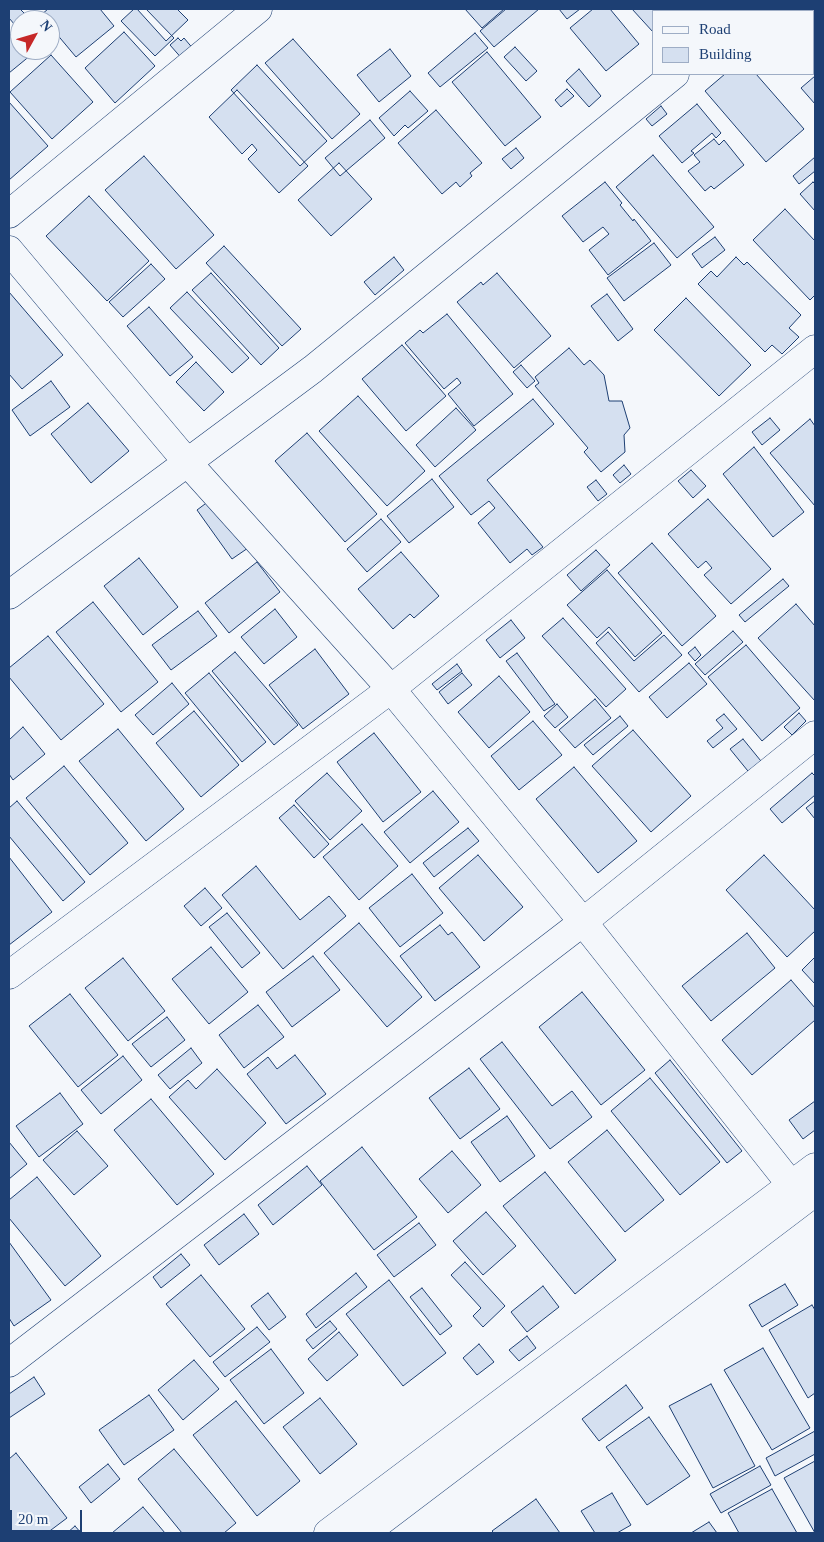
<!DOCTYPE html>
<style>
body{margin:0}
#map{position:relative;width:824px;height:1542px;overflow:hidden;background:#f4f7fb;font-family:"Times New Roman",serif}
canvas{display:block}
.frame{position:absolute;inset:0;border:10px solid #1d3f73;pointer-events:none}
.legend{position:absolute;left:652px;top:10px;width:162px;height:65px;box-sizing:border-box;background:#f4f7fb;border:1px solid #9eadc5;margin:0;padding:6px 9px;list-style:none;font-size:15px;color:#1d3f73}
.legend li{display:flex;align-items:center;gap:10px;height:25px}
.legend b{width:25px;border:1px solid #9eadc5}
.north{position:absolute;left:10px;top:10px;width:50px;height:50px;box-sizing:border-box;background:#f4f7fb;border:1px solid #9eadc5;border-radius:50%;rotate:51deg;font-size:14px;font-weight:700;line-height:20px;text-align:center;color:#1d3f73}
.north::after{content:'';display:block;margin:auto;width:18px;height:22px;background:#c62828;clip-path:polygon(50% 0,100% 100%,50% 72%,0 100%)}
.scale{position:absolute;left:10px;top:1510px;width:72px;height:22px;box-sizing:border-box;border:2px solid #1d3f73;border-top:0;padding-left:6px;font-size:15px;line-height:18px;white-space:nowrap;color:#1d3f73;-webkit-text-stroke:4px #f4f7fb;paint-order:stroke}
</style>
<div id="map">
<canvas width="824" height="1542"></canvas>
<div class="frame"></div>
<ul class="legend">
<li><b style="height:6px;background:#f4f7fb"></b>Road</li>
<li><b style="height:14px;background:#d5e0f0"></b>Building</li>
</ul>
<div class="north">N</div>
<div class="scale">20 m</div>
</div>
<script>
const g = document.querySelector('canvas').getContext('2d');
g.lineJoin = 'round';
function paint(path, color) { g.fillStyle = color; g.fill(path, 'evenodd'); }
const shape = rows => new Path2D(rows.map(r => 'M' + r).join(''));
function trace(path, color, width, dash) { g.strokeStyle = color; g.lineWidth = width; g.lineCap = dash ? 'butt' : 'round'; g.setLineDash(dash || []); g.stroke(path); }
const building = shape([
 [9,9,20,9,26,15,15,25,9,18,9,9],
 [48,9,100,9,114,26,76,57,50,26,50,20,45,20,41,15,48,9],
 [134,9,146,9,174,38,155,56,121,21,134,9],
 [137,9,177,9,188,20,166,41,137,9],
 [465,9,504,9,482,28,465,9],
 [506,9,539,9,494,47,480,31,506,9],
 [559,9,580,9,567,19,559,9],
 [593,9,610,9,639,44,606,71,570,28,593,9],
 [632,9,697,9,694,11,653,11,653,32,632,9],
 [20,27,20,50,37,50,9,73,9,36,20,27],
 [124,32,155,66,115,103,85,68,124,32],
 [475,33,488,48,440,87,428,73,475,33],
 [178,38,181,41,184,38,195,51,184,61,170,45,178,38],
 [293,39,360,114,332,139,265,63,293,39],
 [515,47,537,71,526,81,504,57,515,47],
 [390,49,411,76,379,102,357,75,390,49],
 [487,52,541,117,505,146,452,82,487,52],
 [51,55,93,102,52,139,10,92,51,55],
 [257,65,327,141,300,166,231,90,257,65],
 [579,69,601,96,589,107,566,81,579,69],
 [725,74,756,74,804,129,766,162,705,91,725,74],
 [815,76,815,104,801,88,815,76],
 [567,89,574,96,561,107,555,100,567,89],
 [237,90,308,166,279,193,248,159,257,150,252,144,242,154,209,117,237,90],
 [410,91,428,111,408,128,405,125,394,136,379,118,410,91],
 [9,102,48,146,9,180,9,102],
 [697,104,721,133,716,138,712,133,691,151,694,153,682,163,659,136,697,104],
 [661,106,667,114,652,126,646,119,661,106],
 [436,110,482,163,470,173,472,176,460,187,456,182,442,194,398,143,436,110],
 [370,120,385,138,340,176,325,158,370,120],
 [714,139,719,145,724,140,744,165,714,189,711,186,705,191,688,171,700,162,694,155,714,139],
 [516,148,524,158,511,169,502,159,516,148],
 [653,155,714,227,677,258,616,187,653,155],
 [144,156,214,235,176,269,105,190,144,156],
 [815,157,815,171,799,184,793,176,815,157],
 [339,163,372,199,331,236,298,200,339,163],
 [605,182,622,203,620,205,633,221,634,219,651,241,608,275,589,250,609,234,603,227,583,242,562,216,605,182],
 [813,182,815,184,815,211,800,194,813,182],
 [89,196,149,261,107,301,46,236,89,196],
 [785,209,815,241,815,295,810,300,753,240,785,209],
 [715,237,725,250,702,268,692,254,715,237],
 [654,243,671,265,624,301,607,278,654,243],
 [224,246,301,329,282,346,206,263,224,246],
 [394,257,404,270,375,295,364,282,394,257],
 [736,257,744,265,747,262,801,315,789,328,799,337,782,354,772,345,765,352,698,284,711,271,717,277,736,257],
 [151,264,165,279,123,317,109,302,151,264],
 [211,273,279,348,261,365,192,290,211,273],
 [497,273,551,336,514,368,457,302,481,282,483,285,497,273],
 [9,292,63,355,22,389,9,374,9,292],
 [187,292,249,358,232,373,170,308,187,292],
 [607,294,633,329,618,341,591,306,607,294],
 [686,298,751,365,719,396,654,330,686,298],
 [149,307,193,357,170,376,127,326,149,307],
 [447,314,513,394,474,426,448,394,461,383,457,378,444,389,405,343,420,330,423,333,447,314],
 [402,345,446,396,406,431,362,379,402,345],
 [569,348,584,365,590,360,604,375,609,401,622,401,630,428,624,435,625,452,601,472,584,452,588,448,535,386,539,383,535,377,569,348],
 [196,362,224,392,204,411,176,382,196,362],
 [521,365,535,381,527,388,513,372,521,365],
 [51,381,70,407,30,436,12,410,51,381],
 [358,396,425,471,387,506,319,431,358,396],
 [533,399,554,424,487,480,543,547,532,555,527,549,510,563,478,523,495,508,489,501,471,515,439,476,533,399],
 [88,403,129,451,91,483,51,434,88,403],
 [456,408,476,430,435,467,416,445,456,408],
 [770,418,780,430,762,445,752,432,770,418],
 [810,419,815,426,815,506,770,453,810,419],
 [307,433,377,514,345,542,275,461,307,433],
 [754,447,804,512,773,537,723,474,754,447],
 [624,465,631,474,620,483,613,475,624,465],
 [691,470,706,486,693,498,678,481,691,470],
 [432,479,454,507,409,543,387,516,432,479],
 [596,480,607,494,598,501,587,487,596,480],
 [213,498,248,548,232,559,197,510,213,498],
 [708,499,771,569,731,604,704,575,712,568,706,561,698,568,668,534,708,499],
 [381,519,401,542,367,572,347,549,381,519],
 [652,543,716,616,682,646,618,573,652,543],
 [596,550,610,565,581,591,567,575,596,550],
 [401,552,439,596,414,618,410,614,393,629,358,589,401,552],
 [139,558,178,607,143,635,104,586,139,558],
 [257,562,280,592,229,633,205,603,257,562],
 [607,570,662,633,635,657,609,627,597,638,567,605,607,570],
 [783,579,789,586,745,622,739,615,783,579],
 [93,602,158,682,121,712,56,632,93,602],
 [796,604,815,626,815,701,758,638,796,604],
 [275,609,297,637,264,664,241,637,275,609],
 [198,611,217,636,171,670,152,645,198,611],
 [563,618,626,689,606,707,542,636,563,618],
 [511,620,525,638,500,658,486,640,511,620],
 [733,631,743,642,705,675,695,664,733,631],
 [608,632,634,661,664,635,682,655,639,692,596,643,608,632],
 [48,636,104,704,61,740,9,677,9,668,48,636],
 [746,645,800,708,762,741,708,677,746,645],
 [695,647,701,655,695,661,688,653,695,647],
 [315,649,349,694,303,729,269,685,315,649],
 [235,652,298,725,274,745,212,671,235,652],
 [517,653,555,704,544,711,506,661,517,653],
 [689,663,707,684,667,718,649,697,689,663],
 [457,664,462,671,437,690,432,684,457,664],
 [209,673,266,742,242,762,185,693,209,673],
 [462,673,472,685,448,704,439,692,462,673],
 [499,676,530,712,489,748,458,712,499,676],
 [172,683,189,704,153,735,135,715,172,683],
 [595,699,611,718,575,748,559,730,595,699],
 [557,704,568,717,555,728,544,716,557,704],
 [194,711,239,765,201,797,156,743,194,711],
 [799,713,806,721,792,735,784,727,799,713],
 [724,714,737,729,713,748,707,741,723,728,716,720,724,714],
 [620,716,628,726,593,755,584,745,620,716],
 [533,721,562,755,519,790,491,756,533,721],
 [23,727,45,754,13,780,9,774,9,740,23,727],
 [118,729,184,809,146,841,79,761,118,729],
 [633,730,691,796,651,832,592,766,633,730],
 [374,733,421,792,383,822,337,762,374,733],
 [743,739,765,766,752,776,730,749,743,739],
 [64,766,128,843,90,875,26,798,64,766],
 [574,767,637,841,598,873,536,799,574,767],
 [327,773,362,811,330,840,295,801,327,773],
 [812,773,815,776,815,795,782,823,770,809,812,773],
 [433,791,459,822,410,863,384,832,433,791],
 [17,801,85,882,63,901,9,836,9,808,17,801],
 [815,801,815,819,806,808,815,801],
 [294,805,329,844,314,858,279,818,294,805],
 [362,824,398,866,359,900,323,857,362,824],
 [468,828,479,841,434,877,423,863,468,828],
 [478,855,523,907,484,941,439,888,478,855],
 [764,855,815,910,815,931,787,957,726,890,764,855],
 [9,857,52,912,9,945,9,857],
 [256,866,300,920,329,896,346,916,283,969,222,895,256,866],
 [412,874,443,913,400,947,369,908,412,874],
 [205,888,222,908,201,926,184,906,205,888],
 [227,913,260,953,242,968,209,927,227,913],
 [359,923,422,997,387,1027,324,953,359,923],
 [440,925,448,935,452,932,480,967,435,1001,400,956,440,925],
 [747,933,775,968,711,1021,682,986,747,933],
 [211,947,248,992,209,1024,172,979,211,947],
 [313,956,340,990,292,1027,266,992,313,956],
 [815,957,815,984,802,970,815,957],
 [123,958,165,1011,128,1041,85,988,123,958],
 [791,980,815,1008,815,1020,752,1075,722,1040,791,980],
 [582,992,645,1070,601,1105,539,1027,582,992],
 [70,994,118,1055,78,1087,29,1026,70,994],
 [258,1005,284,1037,244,1068,219,1035,258,1005],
 [167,1017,185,1040,151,1067,132,1044,167,1017],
 [502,1042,552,1106,572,1091,592,1117,550,1149,480,1059,502,1042],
 [191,1048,202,1063,170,1089,158,1075,191,1048],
 [295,1055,326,1094,286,1124,247,1074,268,1057,277,1069,295,1055],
 [123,1056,142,1080,101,1114,81,1090,123,1056],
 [670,1060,742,1151,727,1163,655,1073,670,1060],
 [469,1068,500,1109,460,1139,429,1098,469,1068],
 [217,1069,266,1123,225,1160,169,1097,188,1080,196,1089,217,1069],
 [650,1078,720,1162,680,1195,611,1111,650,1078],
 [60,1093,83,1124,39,1157,16,1126,60,1093],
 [151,1099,214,1174,177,1205,114,1130,151,1099],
 [815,1101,815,1130,803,1139,789,1120,815,1101],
 [507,1116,535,1156,500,1182,471,1142,507,1116],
 [607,1130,664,1200,625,1232,568,1162,607,1130],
 [77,1131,108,1166,74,1195,43,1160,77,1131],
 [9,1142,27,1164,9,1179,9,1142],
 [362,1147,417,1217,374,1250,320,1181,362,1147],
 [452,1151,481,1185,448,1213,419,1179,452,1151],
 [307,1166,322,1185,273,1225,258,1205,307,1166],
 [545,1172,616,1260,575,1294,503,1206,545,1172],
 [37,1177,101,1256,65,1286,9,1218,9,1200,37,1177],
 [486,1212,516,1246,483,1275,453,1241,486,1212],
 [244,1214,259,1234,219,1265,204,1245,244,1214],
 [419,1223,436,1245,394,1277,377,1255,419,1223],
 [9,1242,51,1300,14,1326,9,1318,9,1242],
 [181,1254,190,1265,161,1288,153,1277,181,1254],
 [465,1262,505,1306,483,1327,473,1316,481,1308,451,1275,465,1262],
 [356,1273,367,1287,316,1328,306,1314,356,1273],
 [201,1275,245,1329,210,1357,166,1304,201,1275],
 [389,1280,446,1353,403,1386,346,1314,389,1280],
 [785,1284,798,1305,762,1327,749,1305,785,1284],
 [543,1286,559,1307,527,1332,511,1312,543,1286],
 [422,1288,452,1326,440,1335,410,1297,422,1288],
 [268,1293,286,1317,269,1330,251,1306,268,1293],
 [812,1305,815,1310,815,1393,808,1398,769,1330,812,1305],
 [330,1321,337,1329,313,1349,306,1340,330,1321],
 [257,1327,270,1342,225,1377,213,1362,257,1327],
 [339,1332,358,1355,327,1381,308,1359,339,1332],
 [527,1336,536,1348,519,1361,509,1350,527,1336],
 [479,1344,494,1362,477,1375,463,1358,479,1344],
 [763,1348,810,1428,772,1450,724,1370,763,1348],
 [271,1349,304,1393,264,1424,230,1380,271,1349],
 [194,1360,219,1389,183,1420,158,1390,194,1360],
 [34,1377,45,1394,9,1418,9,1394,34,1377],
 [711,1384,755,1466,713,1488,669,1406,711,1384],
 [626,1385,643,1408,599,1441,582,1419,626,1385],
 [149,1395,174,1430,124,1465,99,1430,149,1395],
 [320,1398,357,1444,320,1474,283,1427,320,1398],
 [236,1401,300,1481,257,1516,193,1435,236,1401],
 [649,1417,690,1476,647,1505,606,1447,649,1417],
 [815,1431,815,1454,775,1476,766,1458,815,1431],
 [174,1449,236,1523,224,1533,182,1533,138,1479,174,1449],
 [16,1453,67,1518,47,1533,10,1533,9,1531,9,1459,16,1453],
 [815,1461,815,1533,784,1478,815,1461],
 [108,1464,120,1479,91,1503,79,1487,108,1464],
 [760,1466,771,1485,721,1513,710,1494,760,1466],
 [772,1489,797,1533,739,1533,728,1513,772,1489],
 [612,1493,631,1525,617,1533,595,1533,581,1511,612,1493],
 [536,1499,560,1533,494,1533,492,1531,536,1499],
 [143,1507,165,1533,112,1533,143,1507],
 [709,1522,717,1533,691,1533,709,1522],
 [75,1526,81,1533,67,1533,75,1526]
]);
const minor = shape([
 [752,11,755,9],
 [9,214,258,9],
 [9,250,187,462,391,689,583,922,792,1186],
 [9,595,313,369,675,74],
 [9,975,391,689,815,349],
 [9,1363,583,922,815,735],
 [328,1533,815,1167],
 [365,1533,815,1192]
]);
paint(building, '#d5e0f0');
trace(building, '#1d3f73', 1);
trace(minor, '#1d3f73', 29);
trace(minor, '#f4f7fb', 28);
</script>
